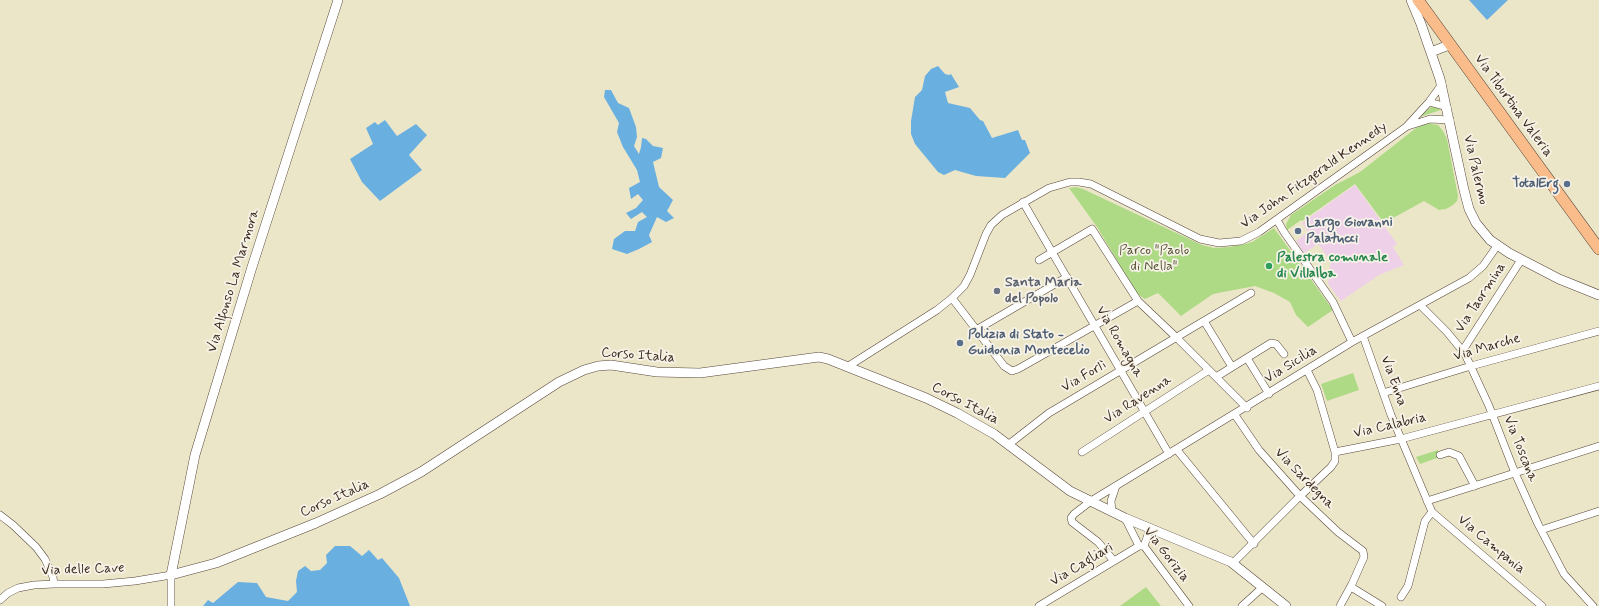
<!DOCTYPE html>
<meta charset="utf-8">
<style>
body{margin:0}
canvas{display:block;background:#ece6c9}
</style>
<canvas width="1599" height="606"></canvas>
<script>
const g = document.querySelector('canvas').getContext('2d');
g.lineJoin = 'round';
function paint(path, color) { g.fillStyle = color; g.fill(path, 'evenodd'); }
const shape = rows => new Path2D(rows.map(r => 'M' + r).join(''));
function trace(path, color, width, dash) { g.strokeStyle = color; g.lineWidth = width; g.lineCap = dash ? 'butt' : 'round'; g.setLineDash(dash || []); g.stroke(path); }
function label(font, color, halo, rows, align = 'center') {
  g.font = font + ' Mynerve,sans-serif'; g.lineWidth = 3.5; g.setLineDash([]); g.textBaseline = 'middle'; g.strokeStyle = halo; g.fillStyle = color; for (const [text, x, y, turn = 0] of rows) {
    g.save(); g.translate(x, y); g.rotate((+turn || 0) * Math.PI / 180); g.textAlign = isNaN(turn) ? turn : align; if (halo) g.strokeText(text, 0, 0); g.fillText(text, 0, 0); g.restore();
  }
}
const built = shape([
 [1355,185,1397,244,1393,247,1404,265,1379,275,1341,301,1328,284,1331,258,1328,257,1318,244,1304,253,1296,241,1308,232,1302,223]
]);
const green = shape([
 [1433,106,1441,110,1419,117,1430,108],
 [1427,123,1438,125,1443,131,1447,139,1458,196,1457,201,1453,205,1446,209,1439,210,1424,201,1384,223,1355,184,1302,221,1301,220,1287,230,1289,234,1288,235,1286,224,1291,215,1335,185,1360,172,1416,128],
 [1076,187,1083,189,1202,245,1214,248,1229,247,1245,244,1252,242,1274,228,1333,310,1308,327,1296,315,1290,302,1274,293,1255,286,1213,294,1181,316,1158,293,1145,299,1137,294,1097,227,1069,188],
 [1353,373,1359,390,1327,401,1321,384],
 [1438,450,1440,457,1420,464,1416,457],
 [1146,587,1161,606,1120,606]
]);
const water = shape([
 [1469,0,1508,0,1487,20],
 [938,66,945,74,949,75,951,74,959,87,945,92,948,103,970,108,980,120,983,121,992,138,1018,130,1022,140,1025,140,1030,153,1005,178,976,176,955,170,944,175,938,172,915,144,911,134,911,121,915,97,922,90,925,76,931,69],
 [605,90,611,90,618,103,629,108,636,127,637,137,634,146,639,154,641,147,642,138,646,139,653,146,663,148,661,158,653,162,659,187,673,200,667,211,674,218,666,222,657,217,649,235,652,242,639,249,627,254,612,249,614,239,625,231,635,231,638,222,647,217,642,212,631,219,626,213,636,208,643,200,638,194,631,199,629,188,640,182,637,170,623,147,617,132,619,123,604,97],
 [385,120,397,136,416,124,427,135,409,155,422,170,380,201,362,182,350,159,373,144,366,128,375,122,378,125],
 [335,546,350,546,362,556,369,550,378,560,382,558,399,578,410,606,203,606,208,600,213,603,238,582,257,583,266,597,288,601,297,592,296,581,298,571,305,566,311,571,320,570,327,563,326,555]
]);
const minor = shape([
 [1429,102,1447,107],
 [1408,126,1430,119,1450,120],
 [1023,202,1169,454],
 [1277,220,1284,232,1333,302,1352,342],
 [1039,260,1092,229,1138,301,1177,338,1247,408],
 [952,298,1004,366,1012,371,1018,369,1138,301],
 [1420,305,1447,332,1465,354,1489,406,1515,473,1538,524,1564,574,1593,606],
 [1204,321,1232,367],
 [976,330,1067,277],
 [1363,336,1391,415,1432,512,1542,606],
 [1463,350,1521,260],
 [1247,358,1269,394],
 [847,367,937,310,952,298,964,286,970,275,986,234,991,225,1002,215,1049,188,1070,182,1079,182,1091,184,1200,239,1219,243,1241,241,1259,232,1406,127,1429,102,1442,84],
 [1307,370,1317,390,1335,452],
 [1216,377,1271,343,1276,344,1284,354],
 [1383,393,1471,366,1599,331],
 [1235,415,1259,450,1300,496,1338,532,1363,551,1364,557,1352,584,1340,606],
 [1008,445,1049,413,1251,293],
 [1177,450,1254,544],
 [1082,452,1209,370],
 [1440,455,1449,452,1459,456,1475,486],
 [1427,501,1599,446],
 [1112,512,1111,501,1116,486],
 [0,515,13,525,36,547,45,559,53,577,54,584],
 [1125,518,1139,546,1144,546,1189,606],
 [1541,530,1599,511],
 [1144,546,1150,529],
 [1114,561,1098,542,1072,522,1071,518,1074,514,1091,501,1352,342,1469,278,1483,266,1497,246],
 [1233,563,1297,499,1331,467,1335,461,1335,452,1401,439,1599,386],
 [1351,587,1382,606],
 [1401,597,1408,586,1425,521,1432,512],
 [0,600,8,593,18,588,34,585,54,584,103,584,135,581,171,575,171,606],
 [1039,606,1139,546],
 [1242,606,1263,587]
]);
const tertiary = shape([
 [338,0,252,267,195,455,171,575,216,563,316,523,380,494,421,472,559,382,584,370,598,366,611,365,657,372,700,373,819,357,828,359,926,398,957,413,994,434,1070,491,1125,518,1231,562,1286,606],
 [1411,0,1421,24,1440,79,1464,190,1469,209,1476,223,1490,240,1509,253,1559,279,1599,295],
 [1431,52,1449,45]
]);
const primary = shape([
 [1418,0,1599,249]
]);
const markers = [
 [1567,184,4,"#5c6f8a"],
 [1298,231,4,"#5c6f8a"],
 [1269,266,4,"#2e9e5b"],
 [997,291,4,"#6b7280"],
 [960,343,4,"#5c6f8a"]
];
const streetNames = [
 ["Via Tiburtina Valeria",1513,106,54],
 ["Via Palermo",1475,170,77],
 ["Via John Fitzgerald Kennedy",1314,176,-35],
 ["Via Alfonso La Marmora",234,281,-73],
 ["Via Taormina",1481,298,-57],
 ["Via Romagna",1119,342,60],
 ["Via Marche",1487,348,-16],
 ["Corso Italia",638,356,4],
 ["Via Sicilia",1291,365,-32],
 ["Via Forlì",1084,377,-30],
 ["Via Enna",1393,381,70],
 ["Via Ravenna",1138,400,-33],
 ["Corso Italia",965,404,28],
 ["Via Calabria",1390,426,-13],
 ["Via Toscana",1520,449,68],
 ["Via Sardegna",1304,479,46],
 ["Corso Italia",335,499,-24],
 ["Via Campania",1491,545,40],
 ["Via Gorizia",1166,555,52],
 ["Via Cagliari",1082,565,-31],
 ["Via delle Cave",83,570,-2]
];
const serviceNames = [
 ["TotalErg",1559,184,"right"],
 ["Largo Giovanni",1306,223],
 ["Palatucci",1306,239],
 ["Polizia di Stato -",968,335],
 ["Guidonia Montecelio",968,351]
];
const parkNames = [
 ["Parco \"Paolo",1154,251],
 ["di Nella\"",1154,267]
];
const leisureNames = [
 ["Palestra comunale",1277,258],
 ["di Villalba",1277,274]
];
const worshipNames = [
 ["Santa Maria",1005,283],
 ["del Popolo",1005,299]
];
paint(built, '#eed0e8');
paint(green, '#aeda86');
paint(water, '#69afe0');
trace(minor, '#564638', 8);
trace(tertiary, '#564638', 10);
trace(primary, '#564638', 12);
trace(minor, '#fff', 7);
trace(tertiary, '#fff', 9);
trace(primary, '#fabc8b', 11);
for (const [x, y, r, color] of markers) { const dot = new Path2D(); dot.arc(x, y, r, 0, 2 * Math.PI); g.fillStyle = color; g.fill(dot); trace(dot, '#f7f3e8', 1.5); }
label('14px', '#3b2a1e', '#f7f3e8', streetNames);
label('bold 14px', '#4e5e75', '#f7f3e8', serviceNames, 'left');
label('14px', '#585638', '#f7f3e8', parkNames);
label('bold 14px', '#27864d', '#f7f3e8', leisureNames, 'left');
label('bold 14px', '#5b616d', '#f7f3e8', worshipNames, 'left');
</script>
